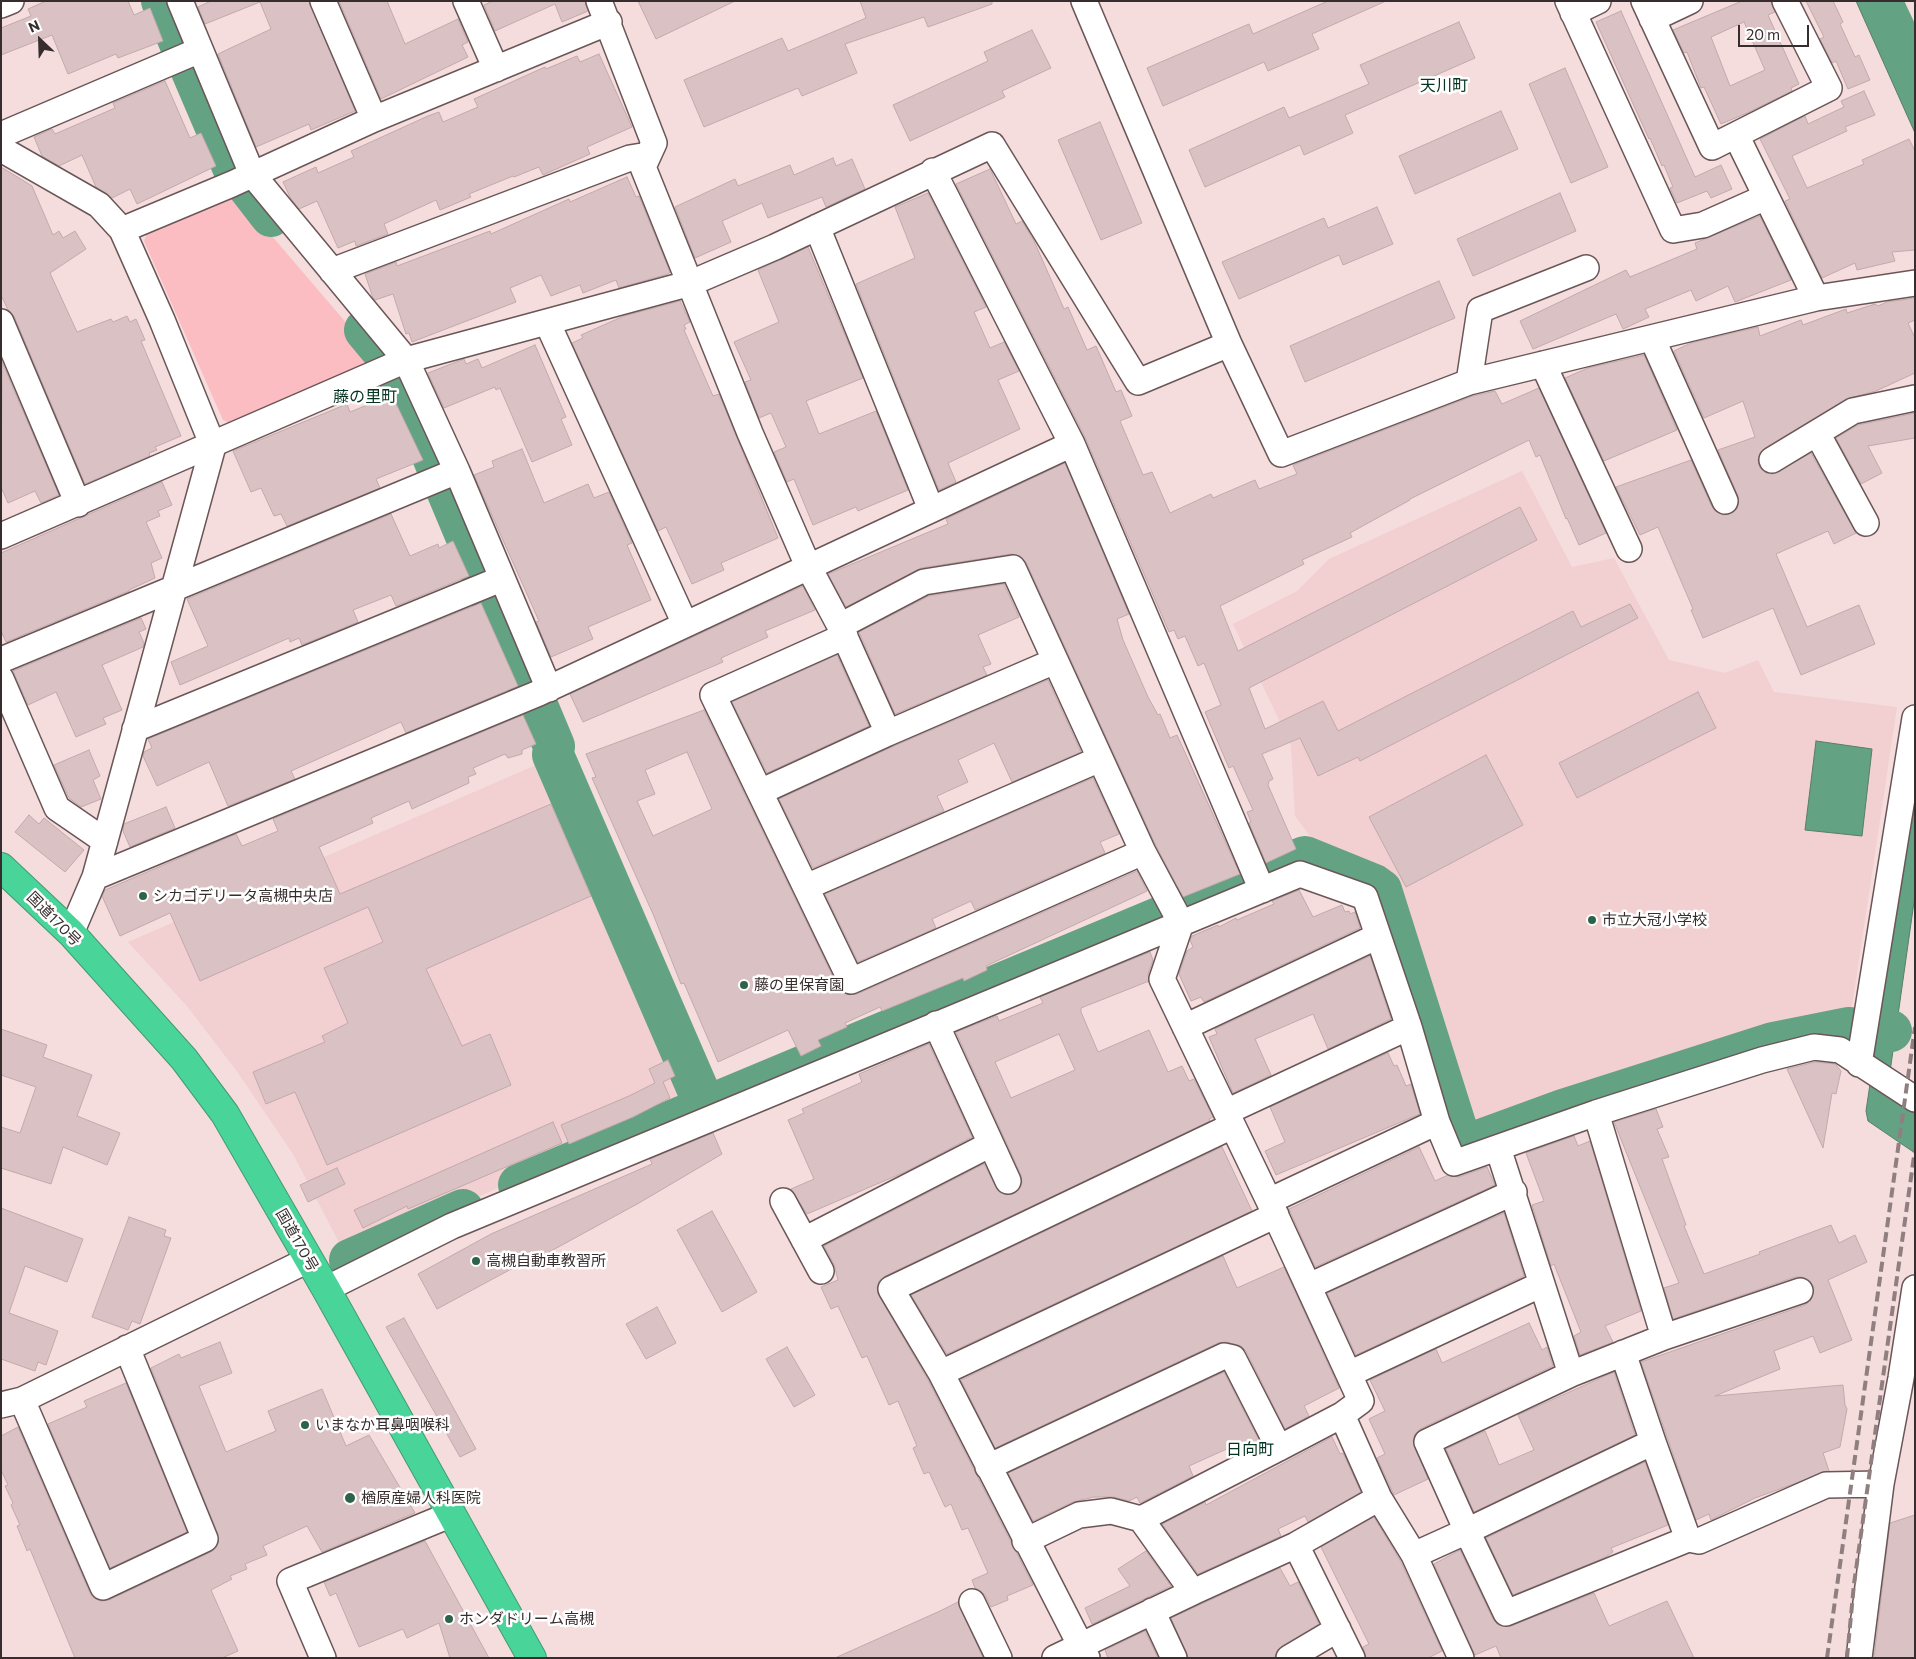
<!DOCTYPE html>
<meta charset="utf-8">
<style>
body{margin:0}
#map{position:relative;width:1916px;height:1659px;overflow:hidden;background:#f5dcdd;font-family:Commissioner,sans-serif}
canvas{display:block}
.frame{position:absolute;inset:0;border:2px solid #372d2e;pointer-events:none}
.north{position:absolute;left:15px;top:15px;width:50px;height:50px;-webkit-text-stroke:4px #fff;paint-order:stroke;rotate:336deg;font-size:14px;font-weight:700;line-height:20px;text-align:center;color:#372d2e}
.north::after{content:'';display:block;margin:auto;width:18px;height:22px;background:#372d2e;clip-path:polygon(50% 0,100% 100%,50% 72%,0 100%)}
.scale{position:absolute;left:1738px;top:25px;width:71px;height:22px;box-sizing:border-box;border:2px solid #372d2e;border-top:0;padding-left:6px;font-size:15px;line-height:18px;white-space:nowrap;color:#372d2e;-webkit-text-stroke:4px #fff;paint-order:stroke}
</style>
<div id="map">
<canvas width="1916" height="1659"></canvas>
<div class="frame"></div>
<div class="north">N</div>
<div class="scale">20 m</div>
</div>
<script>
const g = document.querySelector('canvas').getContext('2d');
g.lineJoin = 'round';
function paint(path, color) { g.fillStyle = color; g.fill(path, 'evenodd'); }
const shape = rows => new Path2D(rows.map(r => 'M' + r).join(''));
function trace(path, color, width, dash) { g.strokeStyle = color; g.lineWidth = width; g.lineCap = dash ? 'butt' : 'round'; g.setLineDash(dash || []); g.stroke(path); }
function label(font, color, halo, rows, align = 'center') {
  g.font = font + ' Commissioner,"Noto Sans JP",sans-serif'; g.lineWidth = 5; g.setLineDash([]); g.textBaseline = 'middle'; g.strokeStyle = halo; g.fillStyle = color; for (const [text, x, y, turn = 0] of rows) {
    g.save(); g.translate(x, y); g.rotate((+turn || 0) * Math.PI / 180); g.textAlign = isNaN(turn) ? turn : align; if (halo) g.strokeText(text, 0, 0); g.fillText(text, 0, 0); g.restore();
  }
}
const built = shape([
 [1522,471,1572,567,1614,558,1669,660,1725,673,1758,660,1774,692,1897,707,1852,1006,1847,1016,1481,1129,1466,1125,1390,883,1322,852,1295,816,1291,745,1233,624,1297,591,1329,559],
 [550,759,692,1101,346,1256,293,1154,236,1070,186,1005,128,942]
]);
const green = shape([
 [236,194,378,360,232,424,223,420,144,241,148,231]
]);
const water = shape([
 [1856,1,1883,1,1915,74,1915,133,1856,1],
 [1816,741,1872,749,1862,836,1805,830,1816,741],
 [1915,781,1915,895,1887,1093,1915,1114,1915,1153,1868,1121,1866,1111,1915,781]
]);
const river = shape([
 [162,1,233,167,271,216],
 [1881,1,1915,73],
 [365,330,385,354,400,378,554,746,553,755,705,1106],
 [519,1185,1305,857,1374,885,1381,890,1460,1140,1464,1143,1470,1144,1563,1110,1773,1043,1848,1028,1891,1031],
 [350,1260,463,1210]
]);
const building = shape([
 [46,1,128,1,134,15,150,8,163,41,118,58,116,54,68,74,52,35,1,55,1,28,31,16,28,9,46,1],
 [211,1,309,1,355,111,311,130,309,124,256,147,218,54,271,29,260,2,205,24,198,7,211,1],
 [339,1,387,1,405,44,458,19,468,42,462,45,468,57,381,99,339,1],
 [493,1,585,1,588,11,562,22,555,4,495,31,484,5,493,1],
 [638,1,735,1,656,39,638,1],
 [860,1,992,1,992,4,928,27,924,17,845,44,857,73,802,96,798,88,704,127,684,80,782,38,788,51,866,18,860,1],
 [1328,1,1386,1,1312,34,1319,49,1268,71,1264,62,1163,106,1147,68,1249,24,1253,34,1328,1],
 [1742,1,1771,1,1775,12,1768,15,1799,84,1791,88,1792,91,1747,113,1721,124,1704,87,1701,88,1687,52,1684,53,1673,30,1742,1],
 [1744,22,1765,70,1730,86,1711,37,1744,22],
 [1806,1,1833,1,1843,22,1840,24,1855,57,1859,55,1870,80,1848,89,1836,61,1832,63,1820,39,1824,37,1806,1],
 [1621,11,1695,177,1721,165,1732,189,1711,198,1707,191,1677,203,1670,188,1673,187,1664,165,1662,166,1650,138,1649,139,1596,22,1621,11],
 [1459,22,1475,58,1345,115,1353,133,1304,155,1300,145,1205,187,1189,150,1284,107,1289,118,1369,84,1360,65,1459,22],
 [1032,30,1051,68,1002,91,1005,97,910,141,893,105,988,61,984,52,1032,30],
 [599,54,632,127,587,147,590,154,543,175,539,167,514,177,513,176,469,194,471,197,440,210,436,200,384,224,388,234,356,246,355,241,338,248,317,201,299,209,290,197,283,182,316,167,318,173,354,157,351,151,428,116,439,112,443,122,478,107,474,99,545,67,546,69,577,56,580,62,599,54],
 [1565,68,1608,167,1571,183,1529,84,1565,68],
 [165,81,190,138,201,133,216,166,137,204,130,189,112,198,96,187,82,155,59,166,42,156,34,137,52,129,55,134,115,108,113,103,165,81],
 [1864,91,1875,115,1845,127,1847,131,1792,156,1807,188,1864,164,1862,160,1909,139,1915,151,1915,250,1892,252,1895,261,1857,270,1855,263,1822,278,1785,201,1790,199,1760,139,1805,116,1808,124,1844,107,1841,101,1864,91],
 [1501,111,1518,149,1415,194,1399,156,1501,111],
 [1100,122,1142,223,1101,240,1058,140,1100,122],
 [833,158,836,166,852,159,865,189,826,207,822,197,768,218,762,203,722,221,731,242,695,258,675,207,735,179,738,186,790,165,794,175,833,158],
 [1,167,32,186,53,235,59,231,63,238,75,231,86,249,50,273,77,332,111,319,113,322,127,316,130,322,136,319,145,340,141,341,181,436,155,447,157,450,149,453,150,456,85,484,14,316,8,310,1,295,1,167],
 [990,169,1016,224,1022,221,1034,241,1064,309,1068,307,1087,350,1096,346,1116,392,1121,390,1132,416,1120,421,1143,475,1152,472,1170,513,1211,494,1213,498,1255,480,1259,489,1297,474,1293,465,1473,396,1495,391,1502,404,1539,388,1606,533,1579,545,1567,518,1566,519,1540,455,1536,457,1529,440,1410,499,1410,500,1350,533,1352,537,1302,560,1304,564,1220,606,1238,651,1520,507,1537,540,1249,688,1265,729,1323,701,1338,731,1573,611,1581,627,1630,604,1638,618,1360,761,1358,757,1318,776,1300,738,1262,754,1273,779,1269,781,1268,785,1296,849,1266,863,1249,823,1251,822,1247,812,1253,810,1233,766,1229,768,1205,712,1221,705,1204,663,1198,666,1185,636,1178,639,1174,630,1169,632,1085,437,956,184,990,169],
 [627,177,636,197,639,196,670,272,668,274,619,288,616,280,583,293,580,285,551,296,541,275,510,288,516,302,412,342,409,333,406,334,393,294,375,300,373,298,365,274,396,262,397,266,490,231,491,234,569,199,570,202,627,177],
 [928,193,986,307,974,312,990,348,1004,342,1019,371,998,380,1020,429,948,463,956,482,939,490,856,284,915,258,895,207,928,193],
 [1560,193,1576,231,1473,276,1457,239,1560,193],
 [1377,207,1393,244,1343,265,1339,255,1239,299,1222,262,1324,218,1328,228,1377,207],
 [1760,216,1791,280,1735,302,1728,286,1696,301,1691,290,1645,309,1649,317,1623,329,1616,314,1533,349,1520,321,1626,270,1630,277,1697,249,1695,243,1760,216],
 [808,247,863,378,806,401,819,434,876,411,908,490,858,511,856,507,813,525,794,479,787,482,774,452,786,447,771,413,759,418,745,382,751,380,734,342,779,322,758,270,808,247],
 [1439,281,1455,318,1305,382,1290,346,1439,281],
 [1915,298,1915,320,1908,323,1915,338,1915,373,1876,391,1846,399,1765,448,1760,453,1758,460,1760,468,1766,473,1773,474,1811,453,1856,533,1834,544,1828,531,1776,554,1807,627,1859,605,1875,644,1801,675,1773,608,1703,638,1691,610,1693,609,1658,527,1640,535,1616,487,1691,460,1712,507,1723,515,1730,514,1737,509,1738,496,1718,450,1755,437,1743,401,1704,418,1674,351,1691,343,1758,327,1760,336,1801,320,1803,325,1846,309,1847,313,1875,304,1878,306,1887,302,1915,298],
 [680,301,690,322,684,325,686,329,684,330,713,396,719,394,778,538,721,563,724,570,692,584,666,527,658,531,572,343,583,338,581,335,624,316,680,301],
 [535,345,566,417,561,419,572,445,532,462,500,388,496,390,495,387,444,408,428,373,464,359,466,364,478,359,482,368,535,345],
 [1644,355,1677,430,1604,461,1565,378,1588,368,1644,355],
 [2,362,59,495,41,503,35,491,8,503,1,487,2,362],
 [392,395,423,460,376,479,380,488,287,526,281,514,274,516,261,488,251,492,233,451,347,404,350,412,392,395],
 [1915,413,1915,438,1868,446,1882,473,1861,484,1836,438,1858,425,1915,413],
 [522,449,544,503,588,484,594,498,609,492,632,543,627,545,651,600,588,627,593,639,551,657,536,622,539,621,474,475,494,467,492,461,522,449],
 [1065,463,1129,614,1117,619,1123,640,1148,697,1158,715,1160,714,1170,738,1177,735,1240,874,1183,897,1156,846,1026,562,1020,556,1011,554,921,568,846,607,828,574,948,524,946,519,1065,463],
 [162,482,172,505,158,511,160,516,146,522,162,558,151,563,155,578,129,590,129,591,6,642,1,631,1,553,162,482],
 [391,514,410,556,438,544,439,548,453,541,469,576,396,606,391,595,353,610,358,622,302,645,299,638,290,642,289,638,180,685,171,662,208,646,187,599,391,514],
 [1004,584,1019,617,978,635,991,664,983,667,987,675,895,714,859,632,929,596,1004,584],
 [803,586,815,610,765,631,768,637,721,658,723,662,583,722,570,694,803,586],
 [481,603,518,686,406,733,401,722,291,771,295,779,228,806,209,762,157,786,143,756,144,752,152,748,148,739,481,603],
 [141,618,146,629,139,632,144,643,143,647,102,665,122,710,103,718,106,724,76,737,56,692,28,705,13,671,141,618],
 [837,655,869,726,767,773,732,702,837,655],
 [1048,680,1081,752,1012,782,994,743,958,760,968,782,937,796,944,811,813,868,779,799,894,746,1048,680],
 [1698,692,1716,728,1577,798,1559,763,1698,692],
 [704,710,838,987,843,993,857,994,1137,871,1147,891,986,966,987,970,964,981,963,978,882,1011,880,1007,845,1023,847,1027,818,1040,821,1046,801,1056,788,1030,718,1062,684,983,681,984,653,914,592,778,596,777,586,754,704,710],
 [687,752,712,809,653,836,637,801,655,794,645,770,687,752],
 [523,715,536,744,522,750,522,754,508,758,505,754,473,768,476,774,468,777,469,783,412,809,409,801,371,818,373,823,319,847,340,894,551,804,591,896,426,969,462,1046,490,1034,511,1085,327,1165,295,1092,266,1104,253,1072,325,1042,322,1036,348,1023,324,968,383,942,368,907,200,981,170,913,120,936,102,896,105,890,236,834,242,846,278,831,273,819,523,715],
 [89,750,100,776,93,780,101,799,81,807,69,798,54,765,89,750],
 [1486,755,1523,825,1406,887,1369,817,1486,755],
 [1093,778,1119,834,1100,842,1105,853,975,910,971,901,932,919,936,928,858,962,825,894,1093,778],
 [166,807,175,828,130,847,123,831,124,824,166,807],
 [29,815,39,824,44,818,84,850,65,872,15,832,29,815],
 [1299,890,1313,917,1342,905,1345,912,1349,911,1350,914,1355,912,1360,928,1204,1002,1201,997,1191,1001,1179,974,1187,951,1193,947,1190,940,1192,936,1218,925,1219,927,1236,918,1237,920,1274,904,1272,901,1299,890],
 [1150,952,1153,960,1148,974,1149,981,1081,1008,1081,1012,1098,1052,1149,1030,1168,1072,1182,1066,1189,1081,1194,1079,1213,1117,1209,1119,1210,1121,885,1276,879,1281,877,1288,879,1296,928,1380,1033,1585,1007,1596,1008,1600,991,1607,985,1595,975,1588,972,1580,988,1573,968,1528,962,1530,951,1504,945,1507,929,1472,924,1474,913,1448,917,1446,898,1401,889,1405,867,1356,862,1358,838,1306,831,1309,821,1287,838,1280,834,1264,824,1246,984,1164,999,1192,1007,1195,1019,1190,1022,1183,1021,1175,956,1032,997,1016,999,1021,1043,1003,1040,997,1150,952],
 [1059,1034,1075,1070,1011,1098,995,1062,1059,1034],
 [1370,956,1391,1019,1328,1049,1313,1014,1255,1039,1271,1075,1233,1093,1209,1037,1217,1034,1215,1029,1370,956],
 [1,1029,47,1045,43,1057,92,1075,77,1116,120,1133,107,1165,63,1147,51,1184,1,1168,1,1127,20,1133,36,1087,1,1075,1,1029],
 [929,1044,972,1137,905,1172,807,1214,791,1189,814,1179,788,1120,804,1113,802,1109,862,1082,859,1074,929,1044],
 [1388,1053,1394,1066,1397,1065,1406,1086,1411,1084,1420,1114,1276,1175,1265,1151,1285,1142,1270,1107,1388,1053],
 [668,1060,675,1076,663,1082,670,1098,633,1117,569,1144,561,1125,629,1096,655,1083,649,1069,668,1060],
 [1815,1062,1835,1064,1841,1071,1836,1094,1832,1093,1823,1148,1787,1069,1815,1062],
 [1656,1109,1663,1127,1657,1129,1669,1157,1662,1159,1686,1225,1684,1226,1704,1274,1760,1254,1759,1252,1831,1225,1839,1243,1855,1235,1867,1262,1828,1280,1852,1340,1820,1353,1813,1336,1774,1351,1780,1369,1715,1396,1843,1385,1845,1405,1847,1409,1840,1447,1823,1453,1829,1471,1755,1498,1711,1520,1709,1514,1696,1520,1641,1362,1805,1305,1811,1300,1814,1287,1809,1280,1802,1277,1795,1277,1673,1319,1664,1288,1679,1283,1614,1122,1656,1109],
 [553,1122,562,1143,408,1209,407,1206,363,1228,354,1210,553,1122],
 [713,1133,722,1154,639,1203,529,1263,528,1260,437,1309,418,1274,491,1234,652,1164,650,1159,713,1133],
 [1574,1136,1578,1146,1590,1141,1641,1311,1605,1326,1613,1342,1580,1355,1574,1336,1581,1332,1554,1264,1551,1266,1532,1205,1544,1201,1526,1153,1574,1136],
 [1222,1147,1252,1211,947,1354,911,1295,1222,1147],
 [1419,1147,1435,1181,1448,1175,1459,1177,1487,1167,1495,1185,1315,1267,1289,1209,1419,1147],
 [337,1168,345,1184,308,1202,300,1185,337,1168],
 [1,1208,83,1239,67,1282,25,1266,9,1313,58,1331,46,1365,38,1362,35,1371,1,1359,1,1208],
 [712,1211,757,1292,722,1312,677,1230,712,1211],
 [1504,1213,1524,1276,1356,1355,1327,1293,1504,1213],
 [129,1217,166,1230,164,1236,171,1238,140,1324,132,1321,128,1330,92,1317,129,1217],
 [1223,1256,1237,1288,1284,1267,1339,1388,1304,1406,1309,1416,1285,1429,1246,1351,1241,1346,1226,1342,1218,1343,995,1448,961,1380,1223,1256],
 [657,1307,676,1343,646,1359,626,1324,657,1307],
 [404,1318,476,1449,460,1457,386,1327,404,1318],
 [1529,1323,1542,1350,1547,1347,1553,1366,1420,1429,1415,1434,1413,1441,1428,1479,1394,1495,1377,1458,1385,1454,1369,1419,1385,1411,1370,1380,1436,1349,1442,1363,1529,1323],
 [220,1342,232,1373,199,1386,226,1452,276,1431,268,1411,322,1389,346,1446,369,1435,415,1513,322,1552,307,1526,263,1546,267,1555,245,1564,247,1569,230,1576,232,1579,211,1590,238,1651,222,1658,75,1658,30,1549,27,1551,17,1526,20,1525,11,1505,13,1503,5,1486,8,1485,1,1470,1,1436,18,1427,90,1593,94,1598,101,1601,109,1600,211,1552,217,1547,218,1534,151,1368,179,1354,181,1358,220,1342],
 [787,1347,815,1395,794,1407,766,1359,787,1347],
 [1224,1372,1260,1442,1243,1450,1240,1443,1189,1466,1193,1476,1140,1503,1137,1497,1129,1501,1114,1497,1094,1497,1073,1502,1033,1521,1008,1473,1224,1372],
 [1614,1372,1635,1435,1474,1512,1446,1449,1485,1431,1499,1465,1534,1450,1518,1415,1614,1372],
 [126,1383,187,1532,110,1568,48,1424,87,1407,84,1401,126,1383],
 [1332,1437,1340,1454,1343,1453,1361,1492,1308,1522,1305,1516,1278,1529,1281,1536,1198,1574,1162,1524,1205,1502,1206,1505,1332,1437],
 [1645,1462,1668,1525,1611,1548,1613,1552,1604,1558,1513,1595,1486,1538,1645,1462],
 [1915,1515,1915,1658,1874,1658,1890,1523,1915,1515],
 [1374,1517,1401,1562,1442,1651,1428,1658,1366,1658,1363,1647,1369,1644,1321,1547,1374,1517],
 [425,1541,489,1658,450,1658,439,1623,407,1638,403,1629,359,1647,336,1593,330,1596,324,1582,425,1541],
 [1460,1550,1493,1619,1498,1625,1511,1626,1594,1593,1609,1626,1667,1601,1694,1658,1501,1658,1496,1646,1475,1655,1434,1564,1460,1550],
 [1146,1551,1171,1586,1092,1624,1085,1608,1130,1586,1118,1569,1146,1551],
 [1280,1568,1290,1586,1298,1582,1319,1624,1282,1646,1277,1651,1275,1658,1188,1658,1171,1618,1280,1568],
 [958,1602,983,1658,835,1658,940,1611,958,1602],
 [1145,1631,1158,1658,1108,1658,1105,1650,1145,1631]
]);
const minor = shape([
 [180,1,252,174,406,360,457,471,549,689],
 [323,1,374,119],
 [466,1,496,69],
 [599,1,654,143,643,167,750,433,808,566,840,626,888,733],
 [1084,1,1229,344,1281,454,1469,382,1816,298,1915,283],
 [1568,1,1673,230,1703,225,1766,197],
 [1644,1,1712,147,1829,88,1785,1],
 [1,5,11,1],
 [1573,13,1598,1],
 [1652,19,1690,1],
 [1,135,200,50],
 [1736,135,1816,298],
 [1,149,99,205,122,230,162,320,213,446,95,877,71,933],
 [933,171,1072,444,1262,890],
 [817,227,931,509],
 [122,230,232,184,374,119,609,22],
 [332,271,630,158,648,155],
 [1,322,78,504],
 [547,322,685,624],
 [1652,338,1725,501],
 [1543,364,1629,549],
 [1469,382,1480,310,1586,268],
 [1817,433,1866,523],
 [1772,460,1853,411,1915,398],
 [1,536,406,360,691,283,775,247,992,145,1138,382,1229,344],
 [840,626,924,582,1013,568,1143,852,1181,923,1162,979,1269,1201,1361,1401,1342,1415,1379,1498,1414,1555,1461,1658],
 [845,636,713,695,851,981,1143,852],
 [1,660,457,471],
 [1,679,57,808,105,841],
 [135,729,501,579],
 [760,792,888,733,1055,661],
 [95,877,539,693,1072,444],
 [806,887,1100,759],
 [936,1024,1008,1181],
 [1185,1027,1378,936],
 [1859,1064,1915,718],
 [1226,1112,1409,1027],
 [783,1201,821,1271],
 [1269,1201,1437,1122],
 [804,1240,991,1144],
 [1309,1286,1514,1192],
 [326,1289,452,1226,1300,874,1365,897,1409,1027,1437,1122,1454,1163,1596,1113,1762,1060,1814,1047,1840,1050,1915,1099],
 [1664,1337,1800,1291],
 [1623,1353,1653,1442,1467,1531,1506,1613,1688,1539,1653,1442],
 [941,1373,1276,1215],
 [1349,1374,1542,1284],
 [1571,1374,1664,1337,1596,1113],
 [22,1400,103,1587,205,1539,127,1348],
 [1,1405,22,1400,308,1260],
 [988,1467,1224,1356,1233,1358,1279,1448,1342,1415],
 [1141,1519,1279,1448],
 [1688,1539,1699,1541,1826,1485,1881,1484],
 [1025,1541,1079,1515,1111,1511,1141,1519,1193,1592,1055,1658],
 [1296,1545,1352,1658],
 [1414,1555,1467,1531,1427,1442,1571,1374,1498,1148],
 [1193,1592,1296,1545,1379,1498],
 [972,1602,999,1658],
 [1152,1611,1174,1658],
 [323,1658,290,1581,452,1514],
 [1087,1658,941,1373,891,1289,1232,1126],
 [1289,1658,1338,1629],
 [1859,1658,1881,1484,1901,1378,1915,1288]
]);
const highway = shape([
 [1,867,71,933,184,1059,225,1114,326,1289,532,1658]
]);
const rail = shape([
 [1827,1658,1915,1027],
 [1847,1658,1854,1584,1915,1149]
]);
const markers = [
 [143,896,5,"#2d634a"],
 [1592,920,5,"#2d634a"],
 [744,985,5,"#2d634a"],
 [476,1261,5,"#2d634a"],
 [305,1425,5,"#2d634a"],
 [350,1498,6,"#2d634a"],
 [449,1619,5,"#2d634a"]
];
const poiNames = [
 ["シカゴデリータ高槻中央店",153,896],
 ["市立大冠小学校",1602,920],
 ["藤の里保育園",754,985],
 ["高槻自動車教習所",486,1261],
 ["いまなか耳鼻咽喉科",315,1425],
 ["楢原産婦人科医院",361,1498],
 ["ホンダドリーム高槻",459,1619]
];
const streetNames = [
 ["国道170号",54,919,45],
 ["国道170号",297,1240,60]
];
const neighbourhoodNames = [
 ["天川町",1444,86],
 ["藤の里町",365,397],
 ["日向町",1250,1450]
];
paint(built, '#f2cfd1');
paint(green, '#fbbdc2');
paint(water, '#63a282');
trace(water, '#567f69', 1);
trace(river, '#63a282', 42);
paint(building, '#dac1c3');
trace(building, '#c2a9ab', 1);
trace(minor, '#6b5657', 28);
trace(highway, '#439a74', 30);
trace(minor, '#fff', 25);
trace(highway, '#49d499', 28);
trace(rail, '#907f80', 4, [10, 5]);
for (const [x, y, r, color] of markers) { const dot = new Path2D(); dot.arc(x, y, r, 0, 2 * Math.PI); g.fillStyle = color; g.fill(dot); trace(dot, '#fff', 2); }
label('15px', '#372d2e', '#fff', poiNames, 'left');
label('15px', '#372d2e', '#fff', streetNames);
label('16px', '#053421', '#fff', neighbourhoodNames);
</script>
